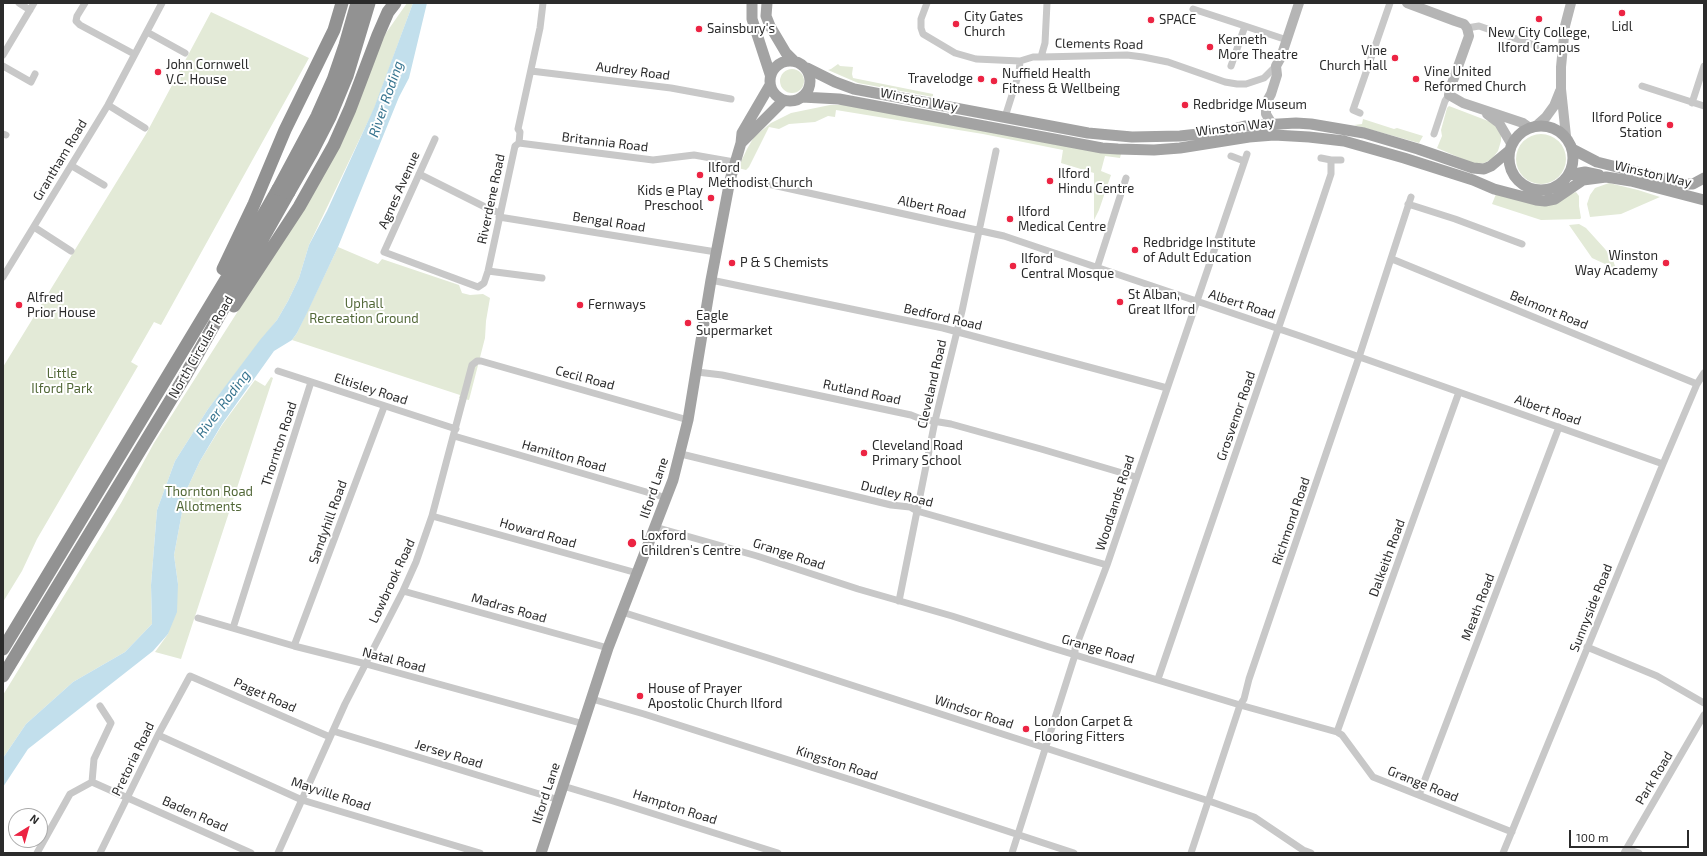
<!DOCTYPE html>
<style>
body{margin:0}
#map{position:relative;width:1707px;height:856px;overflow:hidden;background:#fff;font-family:"Exo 2",sans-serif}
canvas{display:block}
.frame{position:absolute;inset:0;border:4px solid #2b2b2b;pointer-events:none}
.north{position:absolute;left:8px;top:808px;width:40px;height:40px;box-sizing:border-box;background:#fff;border:1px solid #aaa;border-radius:50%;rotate:37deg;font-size:11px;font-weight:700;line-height:16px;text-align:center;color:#2b2b2b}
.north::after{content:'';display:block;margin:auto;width:14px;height:18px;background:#ec2443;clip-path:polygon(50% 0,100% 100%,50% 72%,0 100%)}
.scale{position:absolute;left:1569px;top:830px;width:120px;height:18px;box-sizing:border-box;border:2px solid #2b2b2b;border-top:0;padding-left:5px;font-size:12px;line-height:14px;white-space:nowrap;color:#2b2b2b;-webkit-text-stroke:3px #fff;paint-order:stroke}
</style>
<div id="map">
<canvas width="1707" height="856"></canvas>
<div class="frame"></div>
<div class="north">N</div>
<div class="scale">100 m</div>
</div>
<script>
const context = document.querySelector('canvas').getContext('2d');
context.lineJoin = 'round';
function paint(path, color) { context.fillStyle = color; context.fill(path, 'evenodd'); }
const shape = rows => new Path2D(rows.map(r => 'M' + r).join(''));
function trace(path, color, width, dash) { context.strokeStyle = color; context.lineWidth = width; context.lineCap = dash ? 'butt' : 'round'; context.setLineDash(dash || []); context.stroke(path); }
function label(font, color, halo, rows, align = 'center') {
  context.font = font + ' "Exo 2",sans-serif'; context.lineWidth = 4; context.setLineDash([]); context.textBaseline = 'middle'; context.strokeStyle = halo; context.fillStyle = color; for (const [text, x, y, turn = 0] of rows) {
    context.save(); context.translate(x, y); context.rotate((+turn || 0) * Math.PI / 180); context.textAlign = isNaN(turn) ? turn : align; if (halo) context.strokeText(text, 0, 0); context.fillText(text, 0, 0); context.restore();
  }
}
const green = shape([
 [407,3,413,3,374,109,309,245,299,278,288,301,277,320,208,409,175,461,157,510,151,585,152,624,125,652,73,682,26,724,3,758,3,695,121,503,154,443,266,267,386,33],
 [211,12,309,58,161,325,154,322,131,362,138,366,37,539,22,571,3,602,3,367,146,134],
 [838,64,840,66,853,67,852,74,853,78,933,94,933,97,858,83,828,70,831,69],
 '780 81a12 12 0 1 1 24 0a12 12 0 1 1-24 0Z',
 [830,105,850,105,1121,154,1120,158,1105,156,1101,171,1111,175,1099,210,1094,220,1094,173,1061,163,1063,150,983,134,836,110,835,117,828,116,815,122,789,124,779,129,769,127,749,167,746,170,738,168,747,149,754,137,771,123,791,113],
 [1449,106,1496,124,1501,134,1501,141,1498,151,1492,159,1484,163,1472,163,1437,148,1442,136,1441,130,1447,108],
 [1363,119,1394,129,1397,128,1423,136,1419,143,1354,125,1362,124],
 '1516 159a25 25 0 1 1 50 0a25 25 0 1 1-50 0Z',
 [1609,183,1638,190,1660,197,1621,214,1590,217,1587,204,1590,195,1595,188],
 [1576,192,1579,196,1579,206,1581,218,1580,219,1541,220,1492,204,1496,194,1562,198],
 [1579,224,1586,228,1605,249,1613,260,1616,269,1592,258,1569,225],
 [338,247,378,264,382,259,459,285,462,293,470,295,483,294,490,298,486,321,485,338,469,400,459,398,460,395,292,340,297,333],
 [271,377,273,378,181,659,155,652,168,634,178,584,174,555,186,491,200,461,222,425,255,380,265,386]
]);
const water = shape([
 [413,3,427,3,409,78,399,97,338,247,307,313,297,333,292,340,274,351,222,424,200,461,186,491,174,555,178,584,177,612,168,634,153,651,28,749,3,787,3,758,26,724,73,682,125,652,152,624,151,585,157,510,175,461,208,409,260,340,277,320,288,301,299,278,309,245,327,211,374,108]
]);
const street = shape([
 [19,3,30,10],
 [85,3,77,16,76,21,80,25,134,54],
 [927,3,921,19,921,28,923,34,955,53,976,59,1020,61,1033,57,1041,57,1127,55,1143,57,1168,62,1225,82,1237,84,1246,84,1264,78,1276,66],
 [1193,9,1245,26,1231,66],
 [1245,26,1287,40],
 [1467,28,1479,26,1540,47],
 [147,32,185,53],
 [3,55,34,3],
 [1041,57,1045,43,1047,3],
 [3,66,31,82,35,74],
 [531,71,671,88,731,99],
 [1642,86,1704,106],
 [1692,103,1704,66],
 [108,105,145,128],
 [1360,113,1353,110,1390,3],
 [1005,117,1019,73,1020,61],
 [3,134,6,135],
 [1434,134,1445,101,1449,95],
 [435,139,384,252,478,287,484,283,488,271,515,146,519,143],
 [519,143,653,160,694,155,734,162],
 [519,143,520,132,518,129,540,28,543,3],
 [1231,156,1244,161],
 [1321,158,1331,160],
 [72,166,104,185],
 [419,174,489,209,500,213],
 [759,182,1004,236,1300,336,1663,464],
 [1408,204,1455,219,1522,244],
 [499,217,716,252],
 [34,227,71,251],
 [1392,259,1697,384],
 [1097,268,1126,178],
 [488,271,542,278],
 [3,277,108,105,162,3],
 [711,280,943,328,1167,388],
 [278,371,456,429],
 [697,372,722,375,911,415,921,419,951,424,1041,449,1136,477],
 [454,436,667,498],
 [681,454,891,505,910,507,917,511,1107,565],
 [432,516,637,573],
 [655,527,757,556,858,589,952,616,1049,647,1240,705,1337,732,1342,735,1373,777,1512,832],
 [403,591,608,648],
 [899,601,935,421,962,311,996,151],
 [622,612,768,658,1209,801,1254,817,1303,850,1311,853],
 [198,618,294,646,366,664,584,724],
 [233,628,311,382],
 [294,646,384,407],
 [1587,647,1657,676,1704,703],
 [1158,679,1320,207,1331,174,1331,160,1341,160],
 [592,699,644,714,861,783,1074,853],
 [333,731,559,800],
 [1337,732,1459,392],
 [158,735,302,800,480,853],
 [92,782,94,759,111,723,100,706],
 [563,786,613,801,778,853],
 [1419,795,1559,427],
 [1626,849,1639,853],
 [37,853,70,794,92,782,251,853],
 [100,853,158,735,190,676,330,737],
 [278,853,345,704,403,591,416,562,432,516,472,365,477,361,481,361,688,420],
 [1012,853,1075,655,1075,649,1107,565,1247,154],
 [1191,853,1240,705,1244,699,1249,679,1359,357,1411,197],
 [1503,853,1663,464,1697,384,1704,373],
 [1624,853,1704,715]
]);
const secondary = shape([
 [1407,3,1455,21,1464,24,1467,28,1469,36,1450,89,1449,95,1463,103,1523,123,1530,128],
 [1487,114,1499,123,1512,145],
 [1272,124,1266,114,1266,103,1271,94,1277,75,1276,66,1281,57,1299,3],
 [1536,126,1546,117,1554,106,1560,91],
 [1566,136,1561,89,1561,67,1565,26,1571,3]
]);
const primary = shape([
 [752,3,752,19,770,74],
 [767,3,766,16,770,26,786,53,793,60],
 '770 81a20 20 0 1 1 40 0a20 20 0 1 1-40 0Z',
 [807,68,835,82,854,89,1088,133,1132,137,1180,136,1226,131,1245,126,1296,123,1311,124,1364,133,1418,149,1473,168,1484,169,1491,166,1509,151],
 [802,97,839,99,1102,148,1118,149,1154,150,1180,148,1249,137,1274,135,1309,137,1344,141,1404,158,1473,180,1494,189,1536,200,1545,201,1555,199,1583,180,1606,177,1631,181,1704,200],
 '1509 158a32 32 0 1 1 64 0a32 32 0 1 1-64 0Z',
 [741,143,784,100],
 [1572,149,1597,162,1685,184,1693,184,1704,178],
 [1569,175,1585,172,1599,175],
 [541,853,608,648,673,480,688,420,711,280,730,180,741,143,742,133,770,85]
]);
const highway = shape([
 [223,269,254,204,285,130,334,30,342,3],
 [234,306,299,207,334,145,350,109,378,35,388,12,395,3],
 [3,649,234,266,278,189],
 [3,676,184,378,289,192]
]);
const highwayBridge = shape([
 [278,189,317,116,333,80,345,45,357,3],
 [289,192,312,152,330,117,347,76,369,3]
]);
const markers = [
 [1622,13,4,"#ec2443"],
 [1539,19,4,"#ec2443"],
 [1151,20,4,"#ec2443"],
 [956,24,4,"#ec2443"],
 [699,29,4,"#ec2443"],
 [1210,47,4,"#ec2443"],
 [1395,58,4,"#ec2443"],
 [158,72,4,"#ec2443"],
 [981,79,4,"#ec2443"],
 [1416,79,4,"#ec2443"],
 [994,81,4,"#ec2443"],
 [1185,105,4,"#ec2443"],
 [1670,125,4,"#ec2443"],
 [700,175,4,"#ec2443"],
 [1050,181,4,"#ec2443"],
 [711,198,4,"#ec2443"],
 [1010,219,4,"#ec2443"],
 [1135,250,4,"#ec2443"],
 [732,263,4,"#ec2443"],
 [1666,263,4,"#ec2443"],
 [1013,266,4,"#ec2443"],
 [1120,302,4,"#ec2443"],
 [19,305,4,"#ec2443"],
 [580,305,4,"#ec2443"],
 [688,323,4,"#ec2443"],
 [864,453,4,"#ec2443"],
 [632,543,5,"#ec2443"],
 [640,696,4,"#ec2443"],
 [1026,729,4,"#ec2443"]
];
const poiNames = [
 ["City Gates",964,17],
 ["Church",964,32],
 ["SPACE",1159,20],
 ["Lidl",1622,27,"center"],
 ["Sainsbury's",707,29],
 ["New City College,",1539,33,"center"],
 ["Ilford Campus",1539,48,"center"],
 ["Kenneth",1218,40],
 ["More Theatre",1218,55],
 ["Vine",1387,51,"right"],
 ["Church Hall",1387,66,"right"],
 ["John Cornwell",166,65],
 ["V.C. House",166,80],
 ["Vine United",1424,72],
 ["Reformed Church",1424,87],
 ["Nuffield Health",1002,74],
 ["Fitness & Wellbeing",1002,89],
 ["Travelodge",973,79,"right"],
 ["Redbridge Museum",1193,105],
 ["Ilford Police",1662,118,"right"],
 ["Station",1662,133,"right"],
 ["Ilford",708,168],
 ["Methodist Church",708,183],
 ["Ilford",1058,174],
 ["Hindu Centre",1058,189],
 ["Kids @ Play",703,191,"right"],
 ["Preschool",703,206,"right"],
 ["Ilford",1018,212],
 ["Medical Centre",1018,227],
 ["Redbridge Institute",1143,243],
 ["of Adult Education",1143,258],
 ["Winston",1658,256,"right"],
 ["Way Academy",1658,271,"right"],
 ["Ilford",1021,259],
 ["Central Mosque",1021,274],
 ["P & S Chemists",740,263],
 ["St Alban,",1128,295],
 ["Great Ilford",1128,310],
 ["Alfred",27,298],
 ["Prior House",27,313],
 ["Fernways",588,305],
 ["Eagle",696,316],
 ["Supermarket",696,331],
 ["Cleveland Road",872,446],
 ["Primary School",872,461],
 ["Loxford",641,536],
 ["Children's Centre",641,551],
 ["House of Prayer",648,689],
 ["Apostolic Church Ilford",648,704],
 ["London Carpet &",1034,722],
 ["Flooring Fitters",1034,737]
];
const streetNames = [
 ["Clements Road",1099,44,1],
 ["Audrey Road",633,71,7],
 ["Winston Way",919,100,11],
 ["Winston Way",1235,127,-7],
 ["Britannia Road",605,142,7],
 ["Grantham Road",60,160,-59],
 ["Winston Way",1653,174,13],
 ["Agnes Avenue",399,190,-66],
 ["Riverdene Road",491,199,-78],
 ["Albert Road",932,207,12],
 ["Bengal Road",609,222,9],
 ["Albert Road",1242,304,18],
 ["Belmont Road",1549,310,22],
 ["Bedford Road",943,317,13],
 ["North Circular Road",201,347,-60],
 ["Cecil Road",585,378,15],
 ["Cleveland Road",932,384,-77],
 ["Eltisley Road",371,389,18],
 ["Rutland Road",862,392,12],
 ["Albert Road",1548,410,19],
 ["Grosvenor Road",1236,416,-71],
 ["Thornton Road",279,444,-72],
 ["Hamilton Road",564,456,16],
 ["Ilford Lane",654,488,-71],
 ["Dudley Road",897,494,14],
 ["Woodlands Road",1115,503,-72],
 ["Richmond Road",1291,521,-71],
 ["Sandyhill Road",328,522,-70],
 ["Howard Road",538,533,16],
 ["Grange Road",789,554,18],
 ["Dalkeith Road",1387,558,-70],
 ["Lowbrook Road",392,581,-65],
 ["Meath Road",1478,607,-69],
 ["Madras Road",509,608,16],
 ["Sunnyside Road",1591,608,-68],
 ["Grange Road",1098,649,16],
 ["Natal Road",394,660,15],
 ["Paget Road",265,695,24],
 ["Windsor Road",974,712,18],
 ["Jersey Road",449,754,17],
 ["Pretoria Road",133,759,-64],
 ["Kingston Road",837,763,18],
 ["Park Road",1654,778,-59],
 ["Grange Road",1423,784,22],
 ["Ilford Lane",546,793,-72],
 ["Mayville Road",331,794,18],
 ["Hampton Road",675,807,18],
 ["Baden Road",195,814,24]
];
const parkNames = [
 ["Uphall",364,304],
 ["Recreation Ground",364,319],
 ["Little",62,374],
 ["Ilford Park",62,389],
 ["Thornton Road",209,492],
 ["Allotments",209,507]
];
const waterNames = [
 ["River Roding",386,99,-71],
 ["River Roding",223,404,-53]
];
paint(green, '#e3ead7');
paint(water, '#c2dfec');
trace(street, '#c8c8c8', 7);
trace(secondary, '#b5b5b5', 10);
trace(primary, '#a3a3a3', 11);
trace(highway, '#929292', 13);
trace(highwayBridge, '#929292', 13);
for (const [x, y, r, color] of markers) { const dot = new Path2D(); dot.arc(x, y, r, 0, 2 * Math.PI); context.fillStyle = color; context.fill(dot); trace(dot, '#fff', 1.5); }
label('13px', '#2b2b2b', '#fff', poiNames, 'left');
label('13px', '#2b2b2b', '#fff', streetNames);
label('13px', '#526838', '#fff', parkNames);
label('italic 14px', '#37748f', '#fff', waterNames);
</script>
